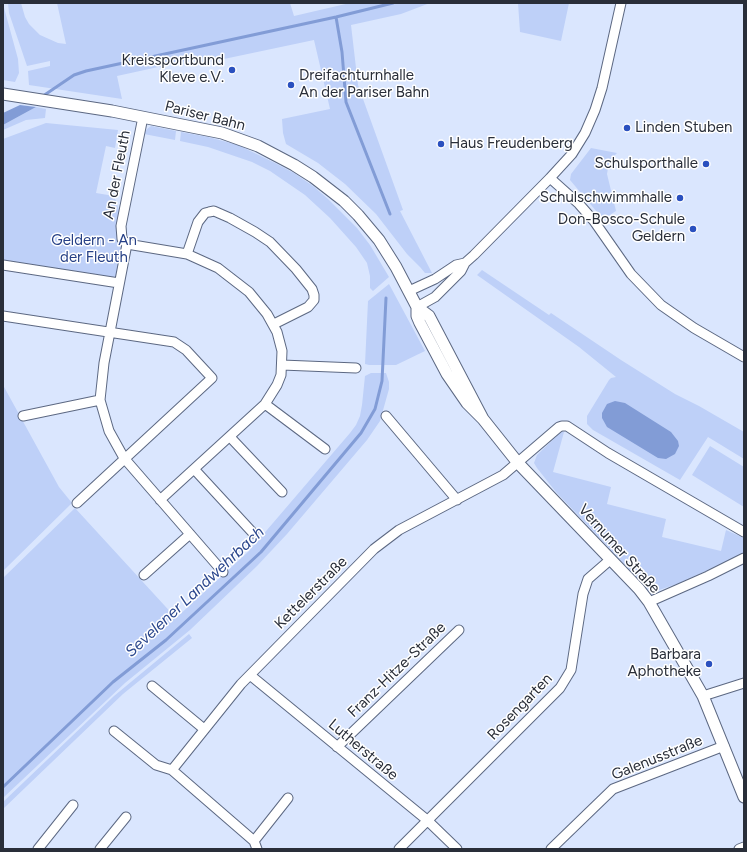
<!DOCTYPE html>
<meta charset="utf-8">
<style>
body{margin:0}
#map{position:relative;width:747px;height:852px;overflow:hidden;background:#dae6fe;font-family:Figtree,sans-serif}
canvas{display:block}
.frame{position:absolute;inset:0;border:4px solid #292e39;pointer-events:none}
</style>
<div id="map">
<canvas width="747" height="852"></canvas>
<div class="frame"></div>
</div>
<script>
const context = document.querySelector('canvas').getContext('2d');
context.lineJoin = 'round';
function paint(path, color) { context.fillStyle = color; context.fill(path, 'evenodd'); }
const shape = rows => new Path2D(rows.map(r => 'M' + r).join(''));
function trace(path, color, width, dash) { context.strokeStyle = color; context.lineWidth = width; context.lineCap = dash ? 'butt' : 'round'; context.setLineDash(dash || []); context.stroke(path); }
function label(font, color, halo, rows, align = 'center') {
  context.font = font + ' Figtree,sans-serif'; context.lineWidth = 3; context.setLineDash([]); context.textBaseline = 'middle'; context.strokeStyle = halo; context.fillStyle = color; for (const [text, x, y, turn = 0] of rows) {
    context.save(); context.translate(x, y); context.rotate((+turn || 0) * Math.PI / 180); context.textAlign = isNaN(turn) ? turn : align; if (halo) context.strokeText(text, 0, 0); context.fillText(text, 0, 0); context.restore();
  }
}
const green = shape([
 [8,3,21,3,25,17,29,24,40,35,58,43,66,44,57,3,290,3,294,16,350,3,430,3,401,14,351,25,358,85,403,210,400,211,432,273,425,273,420,267,407,254,376,214,345,184,318,163,286,144,283,133,282,119,330,109,314,40,205,63,204,57,117,76,122,99,29,85,28,71,50,66,50,61,27,66,9,13],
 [518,3,569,3,561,41,520,32],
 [3,4,18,59,19,73,15,82,3,80],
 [36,107,46,109,45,118,26,120,3,130,3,125],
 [46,123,118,130,115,148,106,146,96,193,114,196,119,210,124,211,121,226,127,244,119,283,3,262,3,139],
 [151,126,176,131,175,140,144,134,147,129],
 [181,132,208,137,238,145,275,163,294,173,313,186,328,199,357,228,370,245,389,277,373,291,370,288,370,276,367,263,356,247,330,218,305,195,270,171,252,162,208,147,180,141],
 [591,148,617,153,611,159,608,168,607,174,616,211,605,218,602,218,570,180,571,174],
 [482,270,549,315,551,313,621,360,675,394,699,406,744,432,744,459,708,437,680,480,593,430,587,424,587,416,609,380,611,378,616,377,579,347,477,275],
 [389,284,425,351,396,365,369,365,365,364,368,301],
 [371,373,386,373,389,382,389,389,380,421,367,440,287,534,257,566,190,630,125,683,3,798,3,578,75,508,176,618,249,551,350,433,356,425,360,416,362,405,365,376],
 [3,385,59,487,72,503,3,571],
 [561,432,564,432,553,472,611,487,607,504,666,519,662,537,721,551,726,530,744,538,744,553,680,583,659,590,653,590,647,588,556,492,537,468,534,463,537,455],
 [710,446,744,467,744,507,692,475],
 [189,634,192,638,123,694,3,809,3,802,114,696]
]);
const water = shape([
 [20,105,36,107,3,125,3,113],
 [615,401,625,403,671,432,678,441,679,446,675,454,666,459,658,458,607,427,602,418,602,413,607,404]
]);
const stream = shape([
 [336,17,342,52,346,102,390,214],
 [43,96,74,75,86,71,336,17,393,3],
 [3,787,113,682,166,640,261,552,361,433,375,409,382,381,386,298]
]);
const minor = shape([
 [550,178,579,204,594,221,631,274,661,305,694,328,744,357],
 [127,244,187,254,218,268,227,275,249,292,267,314,277,332,282,351,281,375,277,385,265,404,160,500],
 [127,244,104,363,100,400,109,431,124,458,223,572],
 [127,244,122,239,121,226,143,117],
 [187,254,198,222,205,213,209,212,214,211,230,218,255,232,270,242,296,269,312,289,314,295,314,300,308,307,274,324],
 [3,265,119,283],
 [409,291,435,279,456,265,465,263,474,255,550,178,572,154,585,133,595,110,602,88,621,3],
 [417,307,435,297,461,271,465,263],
 [3,316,174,342,186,350,212,378,77,503],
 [282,365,356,368],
 [265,404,325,449],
 [23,416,100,400],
 [386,416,457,500],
 [230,437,282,492],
 [194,469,253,533],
 [144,575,190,534],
 [649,602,708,576,744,558],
 [250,675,427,820,457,849],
 [152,686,204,729],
 [703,696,744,683],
 [114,731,156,765,172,770],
 [337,747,459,630],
 [254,841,288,798],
 [38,849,73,805],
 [100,849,126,817],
 [257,849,254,841,172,770,241,684,374,549,399,530,503,475,559,427,562,426,567,426,608,453,744,532],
 [399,849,560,688,571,670,583,594,588,579,611,559],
 [551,849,613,789,724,746],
 [739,849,744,847]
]);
const tertiary = shape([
 [3,94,112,111,222,133,258,146,294,165,313,177,344,201,358,215,379,240,396,267,417,307,429,316,483,419],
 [417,307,417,316,420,323,447,374,467,403,483,419,518,463,639,589,649,602,703,696,744,797]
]);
const markers = [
 [232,70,4,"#2a50bf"],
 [291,85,4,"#2a50bf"],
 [627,128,4,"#2a50bf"],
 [441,144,4,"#2a50bf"],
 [706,164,4,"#2a50bf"],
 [680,198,4,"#2a50bf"],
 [693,229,4,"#2a50bf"],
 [709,664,4,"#2a50bf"]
];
const poiNames = [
 ["Kreissportbund",224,61],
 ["Kleve e.V.",224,78],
 ["Dreifachturnhalle",299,76,"left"],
 ["An der Pariser Bahn",299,93,"left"],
 ["Linden Stuben",635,128,"left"],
 ["Haus Freudenberg",449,144,"left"],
 ["Schulsporthalle",698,164],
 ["Schulschwimmhalle",672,198],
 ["Don-Bosco-Schule",685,220],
 ["Geldern",685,237],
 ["Barbara",701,655],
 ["Aphotheke",701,672]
];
const streetNames = [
 ["Pariser Bahn",205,116,14],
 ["An der Fleuth",117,175,-79],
 ["Vernumer Straße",619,549,48],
 ["Kettelerstraße",311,593,-45],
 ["Franz-Hitze-Straße",397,670,-44],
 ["Rosengarten",520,707,-46],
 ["Lutherstraße",363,750,40],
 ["Galenusstraße",657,758,-22]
];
const parkNames = [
 ["Geldern - An",94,241],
 ["der Fleuth",94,258]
];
const waterNames = [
 ["Sevelener Landwehrbach",195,592,-43]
];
paint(green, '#bed0f8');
paint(water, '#829cd6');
trace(stream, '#829cd6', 3);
trace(minor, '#5c6882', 11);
trace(tertiary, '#5c6882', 13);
trace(minor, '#fff', 9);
trace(tertiary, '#fff', 11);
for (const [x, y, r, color] of markers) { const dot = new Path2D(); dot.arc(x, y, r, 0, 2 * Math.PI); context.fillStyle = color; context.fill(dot); trace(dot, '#fff', 1.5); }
label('15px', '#292e39', '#fff', poiNames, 'right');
label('15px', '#292e39', '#fff', streetNames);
label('15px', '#264086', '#fff', parkNames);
label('italic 16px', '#2c488e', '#fff', waterNames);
</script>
